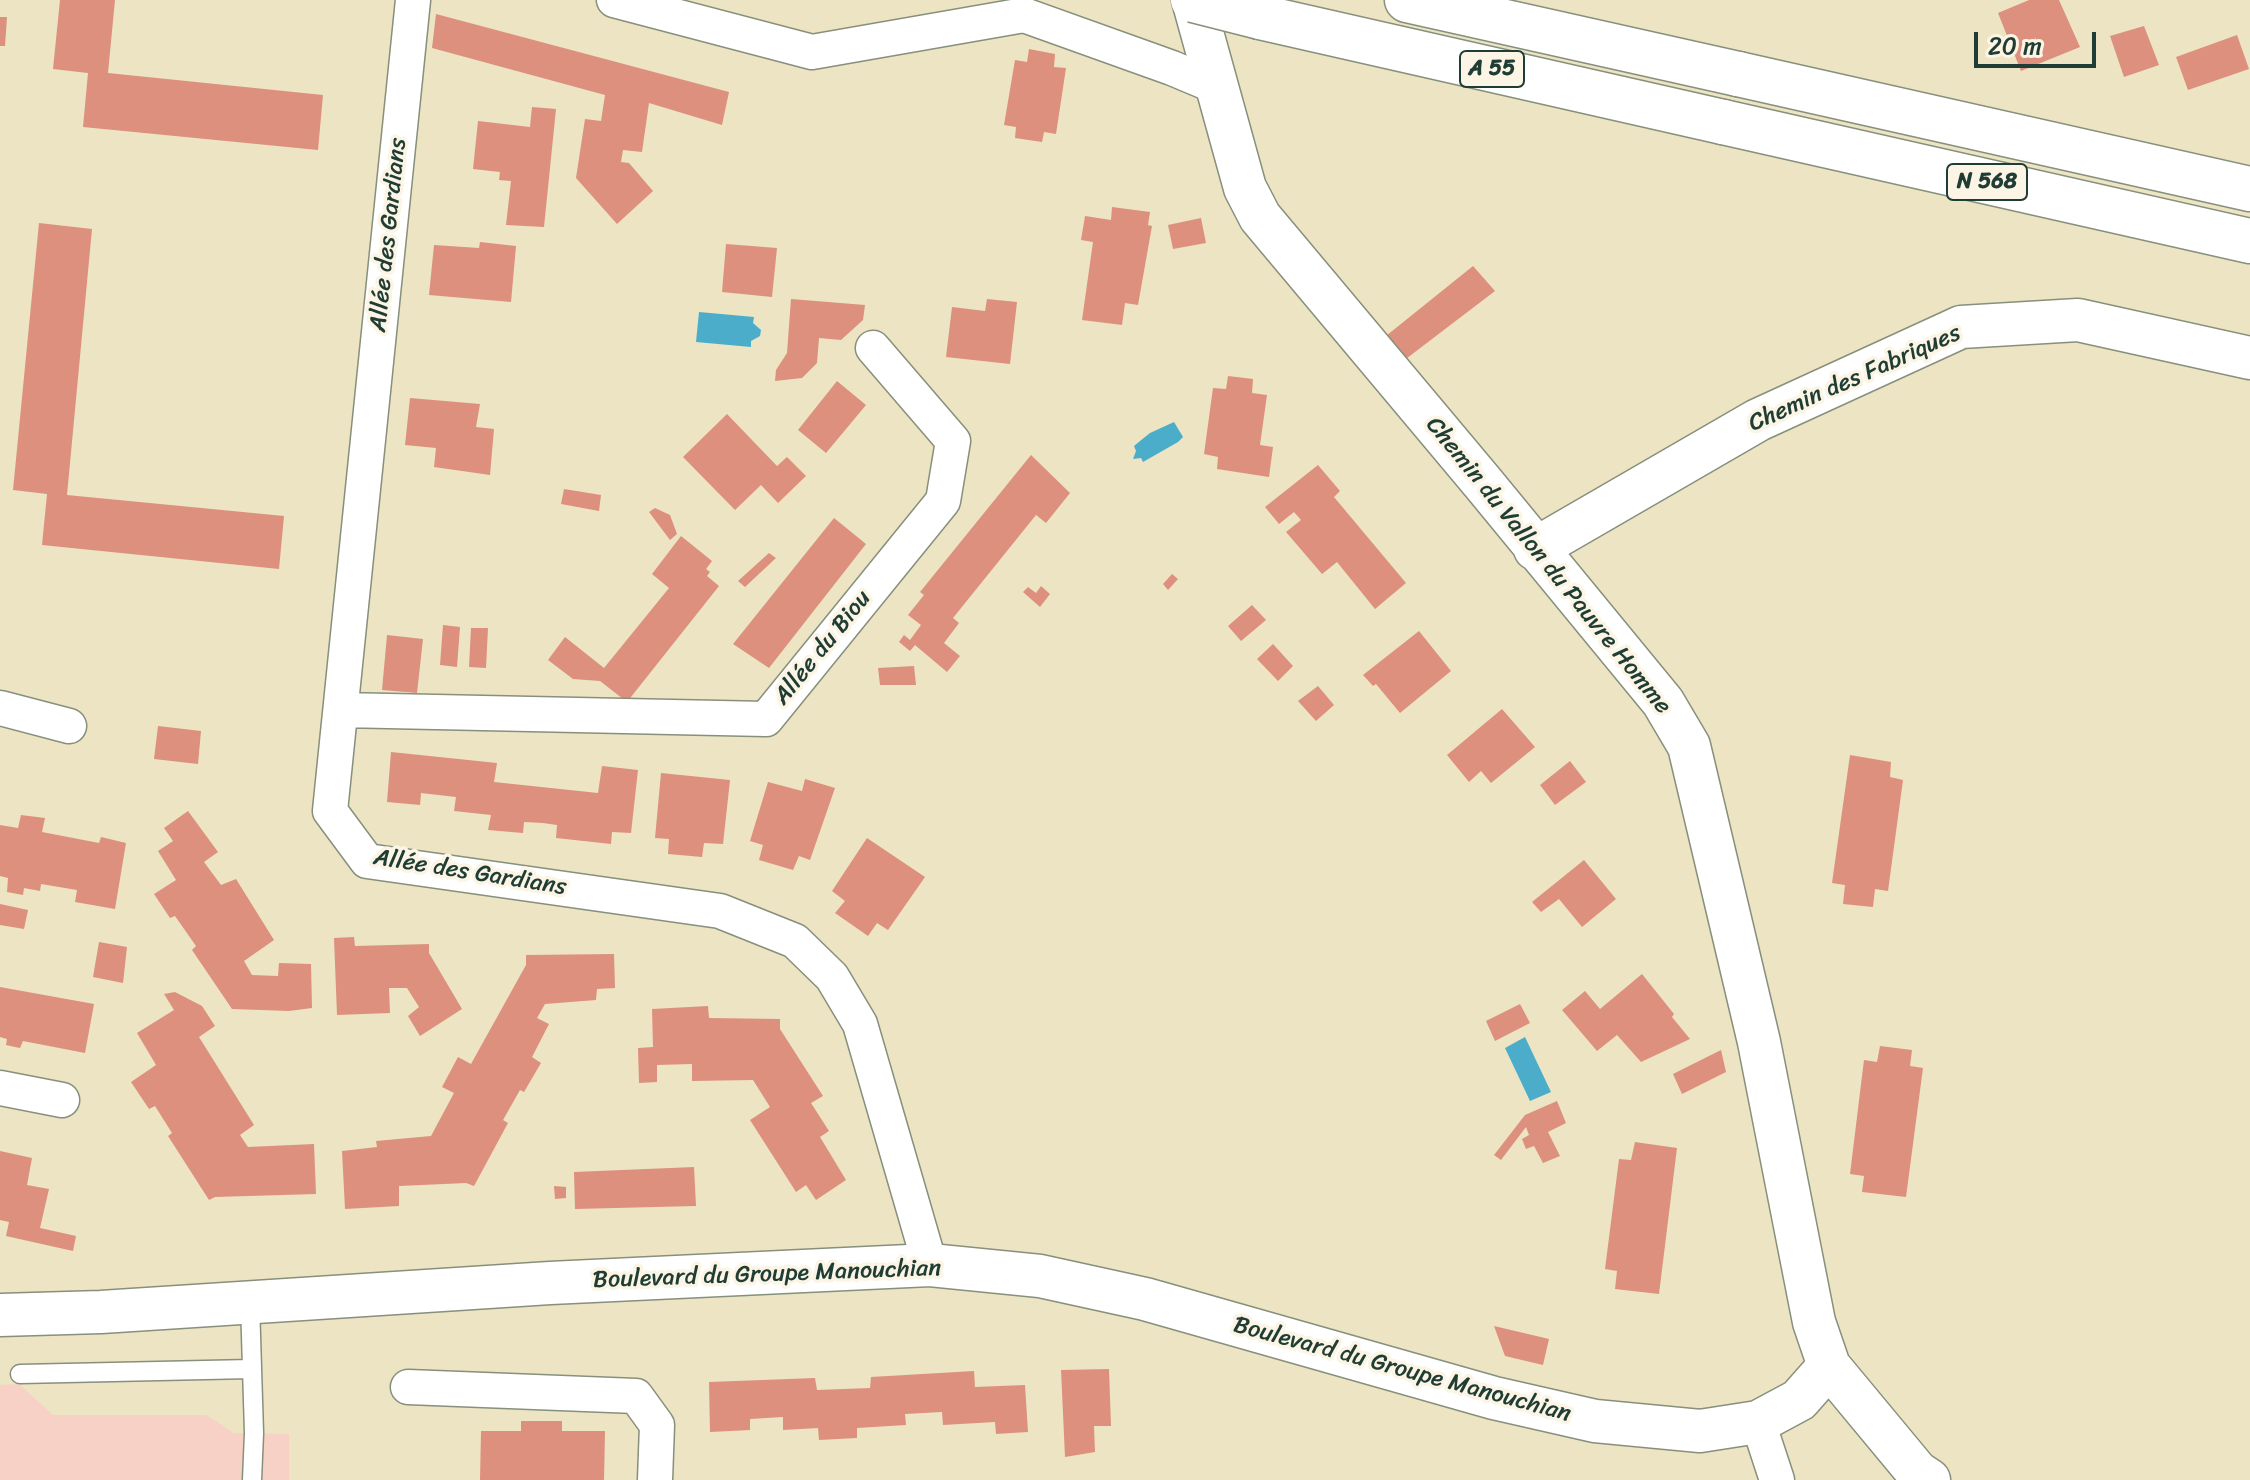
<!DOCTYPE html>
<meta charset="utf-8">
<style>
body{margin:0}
#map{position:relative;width:2250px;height:1480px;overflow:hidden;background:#ece4c3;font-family:Sriracha,sans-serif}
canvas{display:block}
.scale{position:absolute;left:1974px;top:32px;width:122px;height:36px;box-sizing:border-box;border:4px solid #1f3d34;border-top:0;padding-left:10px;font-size:24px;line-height:28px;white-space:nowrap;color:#1f3d34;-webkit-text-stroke:6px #fcf5e5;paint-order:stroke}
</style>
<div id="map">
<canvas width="2250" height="1480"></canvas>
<div class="scale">20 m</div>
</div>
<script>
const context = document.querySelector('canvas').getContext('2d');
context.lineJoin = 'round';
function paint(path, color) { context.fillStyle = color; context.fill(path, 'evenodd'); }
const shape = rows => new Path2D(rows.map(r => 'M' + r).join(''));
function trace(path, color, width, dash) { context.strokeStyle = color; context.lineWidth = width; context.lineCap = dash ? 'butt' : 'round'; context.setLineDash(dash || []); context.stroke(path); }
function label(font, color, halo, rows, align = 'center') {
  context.font = font + ' Sriracha,sans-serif'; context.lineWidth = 7; context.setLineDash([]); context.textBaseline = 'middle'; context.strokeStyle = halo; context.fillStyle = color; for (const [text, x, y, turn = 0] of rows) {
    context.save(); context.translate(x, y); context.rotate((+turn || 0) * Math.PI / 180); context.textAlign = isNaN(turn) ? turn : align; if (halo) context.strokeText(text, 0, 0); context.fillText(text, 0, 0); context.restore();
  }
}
const built = shape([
 [19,1384,53,1415,206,1415,234,1433,289,1434,289,1480,0,1480,0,1385]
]);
const water = shape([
 [699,312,754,317,753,323,761,330,760,336,751,341,751,347,696,342],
 [1174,422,1183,437,1178,442,1143,462,1141,458,1133,459,1136,451,1134,446,1140,441,1150,433],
 [1525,1037,1551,1092,1530,1101,1505,1048]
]);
const building = shape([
 [60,0,115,0,108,73,323,95,318,150,83,127,88,73,53,69],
 [2029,0,2059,0,2080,47,2021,71,1998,13],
 [436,14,729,92,722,125,649,103,642,152,623,150,621,162,629,163,653,191,617,224,576,178,585,119,601,121,605,95,432,48],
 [0,17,7,17,5,46,0,46],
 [2144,26,2159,65,2124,77,2110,36],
 [2237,35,2249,69,2188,90,2176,57],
 [1029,49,1055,54,1054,67,1066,68,1056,134,1044,132,1042,142,1015,138,1016,127,1004,125,1015,60,1027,62],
 [532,107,556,109,544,227,506,225,511,181,499,180,500,172,473,169,478,121,530,127],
 [1112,207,1150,212,1148,225,1152,226,1138,305,1125,303,1122,325,1082,320,1093,242,1081,240,1085,216,1111,220],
 [1201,218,1206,243,1173,249,1168,225],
 [39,223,92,229,67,495,284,516,279,569,42,545,47,494,13,490],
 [480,242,516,246,511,302,429,295,434,245,479,248],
 [726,244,777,248,772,297,722,292],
 [1473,266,1495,291,1394,368,1376,344],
 [791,299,865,305,863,320,841,340,819,338,817,363,802,378,775,381,776,370,787,353],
 [987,299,1017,302,1010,364,946,357,952,307,985,311],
 [1228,376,1253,379,1252,393,1267,395,1260,445,1273,447,1269,477,1217,469,1218,457,1204,454,1213,388,1226,389],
 [837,381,866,405,826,453,798,430],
 [410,398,480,404,476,427,494,429,490,475,434,467,436,448,405,445],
 [727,414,777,466,787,457,806,476,778,503,761,485,735,510,683,457],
 [1031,455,1070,493,1046,523,1036,515,953,618,959,623,944,643,960,656,947,672,915,645,910,651,899,642,904,635,910,640,921,625,908,615,924,595,920,592],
 [1318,465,1340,491,1334,497,1406,583,1375,609,1337,562,1322,574,1286,532,1301,520,1294,512,1279,524,1265,507],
 [564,489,601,495,599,511,561,504],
 [655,508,670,515,677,534,670,540,649,512],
 [834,518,866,544,769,668,733,644],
 [681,536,712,561,706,569,710,572,707,576,719,586,627,702,600,681,573,679,548,660,565,637,604,668,669,588,652,574],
 [769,553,776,558,745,587,738,581],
 [1172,574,1178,579,1168,590,1163,584],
 [1041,586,1050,594,1040,607,1023,592,1028,587,1036,593],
 [1252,605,1266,620,1241,641,1228,626],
 [443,625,460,627,457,667,440,665],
 [471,628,488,628,486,668,469,667],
 [1419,631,1451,671,1400,713,1376,684,1373,686,1363,675],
 [387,635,423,639,417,693,382,690],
 [1273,644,1293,666,1278,681,1257,659],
 [914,666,916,685,880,685,878,668],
 [1318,686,1334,705,1316,721,1298,701],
 [1502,709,1535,747,1491,783,1481,771,1469,782,1447,755],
 [158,726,201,731,198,764,154,759],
 [391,752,497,763,494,782,598,793,602,766,638,770,631,833,612,832,611,844,556,838,557,825,543,823,524,822,523,833,488,830,491,815,454,811,456,797,421,793,420,805,387,802],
 [1850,755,1891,762,1890,777,1903,780,1888,891,1875,889,1873,907,1843,904,1845,885,1832,883],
 [1570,761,1586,782,1555,805,1540,785],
 [661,773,730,780,723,844,704,843,702,857,668,854,669,839,655,838],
 [805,779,835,788,810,860,799,856,793,870,759,860,763,845,750,841,768,782,802,791],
 [188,811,218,852,204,862,221,885,236,879,274,940,244,961,252,975,278,976,279,963,311,964,312,1008,289,1011,232,1009,192,950,196,946,175,916,170,918,154,894,176,880,158,851,173,841,164,828],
 [21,815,45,818,42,832,99,843,101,837,126,843,115,909,75,902,77,890,41,884,40,891,24,888,23,895,7,892,8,878,0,876,0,825,18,828],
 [867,838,925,877,888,930,877,923,868,936,835,913,845,901,832,891],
 [1584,860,1616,899,1582,927,1559,899,1541,912,1532,902],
 [0,904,28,910,24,929,0,925],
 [354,937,355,946,429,944,429,953,462,1009,420,1036,408,1016,419,1007,407,988,389,988,390,1013,337,1015,334,938],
 [99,942,127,947,123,983,93,977],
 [614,954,615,988,597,989,596,1000,545,1004,537,1018,549,1024,532,1057,541,1063,524,1092,520,1090,503,1120,508,1123,474,1186,466,1183,399,1186,399,1206,345,1209,342,1151,377,1147,376,1141,431,1136,454,1093,442,1087,458,1057,471,1064,526,965,526,955],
 [1642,974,1674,1014,1672,1017,1690,1039,1641,1062,1617,1035,1597,1051,1562,1010,1585,991,1600,1009],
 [0,987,94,1004,85,1053,23,1041,20,1048,6,1045,7,1039,0,1037],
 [175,992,202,1006,215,1026,199,1037,254,1125,240,1135,248,1147,314,1144,316,1194,215,1197,209,1200,168,1136,172,1133,155,1106,149,1109,131,1082,156,1065,137,1033,174,1010,164,994],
 [1520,1004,1530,1023,1495,1041,1486,1021],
 [708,1006,709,1018,780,1019,780,1029,823,1096,811,1103,829,1131,820,1137,846,1180,816,1200,806,1185,796,1192,750,1120,770,1107,753,1080,692,1081,692,1064,657,1065,657,1082,639,1083,638,1048,653,1047,652,1009],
 [1880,1046,1912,1050,1910,1066,1923,1068,1906,1197,1862,1192,1864,1176,1850,1174,1864,1060,1877,1062],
 [1721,1050,1726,1072,1682,1094,1673,1074],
 [1557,1101,1566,1123,1548,1132,1560,1156,1543,1163,1534,1146,1526,1149,1522,1139,1529,1135,1526,1127,1501,1160,1494,1155,1525,1115],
 [1635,1142,1677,1148,1659,1294,1615,1289,1617,1271,1605,1269,1619,1159,1631,1160],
 [0,1151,32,1158,27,1185,49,1189,40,1228,76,1236,73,1251,6,1236,9,1222,0,1220],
 [694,1167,696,1206,575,1209,574,1172],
 [554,1186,566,1187,566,1198,555,1199],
 [1494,1326,1549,1339,1543,1365,1505,1356],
 [1109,1369,1111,1426,1094,1426,1095,1452,1065,1457,1061,1370],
 [974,1371,975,1387,1025,1385,1028,1432,996,1434,995,1422,943,1425,942,1412,905,1414,906,1425,857,1428,857,1438,819,1440,818,1428,783,1430,783,1417,750,1419,750,1430,710,1432,709,1382,815,1378,817,1390,870,1388,871,1377],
 [521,1421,562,1421,562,1431,605,1431,604,1480,480,1480,481,1431,521,1431]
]);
const service = shape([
 [250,1303,254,1433,252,1480],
 [20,1374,251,1369]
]);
const minor = shape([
 [413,0,330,811,367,861,720,911,795,941,832,977,860,1024,930,1265],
 [614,0,812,52,1024,15,1172,68,1215,86],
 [0,708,69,726],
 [341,710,766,719,943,501,953,441,873,348],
 [0,1088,62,1100],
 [408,1387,636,1396,657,1425,655,1480],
 [1758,1422,1777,1480]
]);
const tertiary = shape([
 [1193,0,1245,188,1260,217,1483,483,1663,702,1689,746,1759,1042,1814,1322,1829,1366,1917,1472,1929,1480],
 [1535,549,1758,420,1961,327,2078,320,2250,358],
 [0,1315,101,1312,550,1283,930,1265,1040,1276,1145,1299,1494,1398,1595,1421,1700,1431,1758,1422,1799,1400,1829,1366]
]);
const trunk = shape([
 [1738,74,2250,189],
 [1723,122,2250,241]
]);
const motorway = shape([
 [1407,0,1738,74],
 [1260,17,1723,122]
]);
const motorwayBridge = shape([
 [1193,0,1260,17]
]);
const shields = [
 [1492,69,64],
 [1987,182,80]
];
const shieldNames = [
 ["A 55",1492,69],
 ["N 568",1987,182]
];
const streetNames = [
 ["Allée des Gardians",389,235,-84],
 ["Chemin des Fabriques",1855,379,-24],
 ["Chemin du Vallon du Pauvre Homme",1548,566,51],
 ["Allée du Biou",823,648,-51],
 ["Allée des Gardians",470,873,9],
 ["Boulevard du Groupe Manouchian",767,1275,-2],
 ["Boulevard du Groupe Manouchian",1402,1370,15]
];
paint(built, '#f7d1c6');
paint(water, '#4badca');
paint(building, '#dd907d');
trace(service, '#86907c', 21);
trace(minor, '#86907c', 37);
trace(tertiary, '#86907c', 45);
trace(trunk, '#86907c', 47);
trace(motorway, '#86907c', 47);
trace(service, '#fff', 18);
trace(minor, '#fff', 34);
trace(tertiary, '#fff', 42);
trace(trunk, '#fff', 44);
trace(motorway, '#fff', 44);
trace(motorwayBridge, '#86907c', 47, []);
trace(motorwayBridge, '#fff', 44);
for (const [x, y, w] of shields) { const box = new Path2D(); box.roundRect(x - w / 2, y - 18, w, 36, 6); context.fillStyle = '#fcf5e5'; context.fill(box); trace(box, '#1f3d34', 2); }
label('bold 22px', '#1f3d34', null, shieldNames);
label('24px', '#1f3d34', '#fcf5e5', streetNames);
</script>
